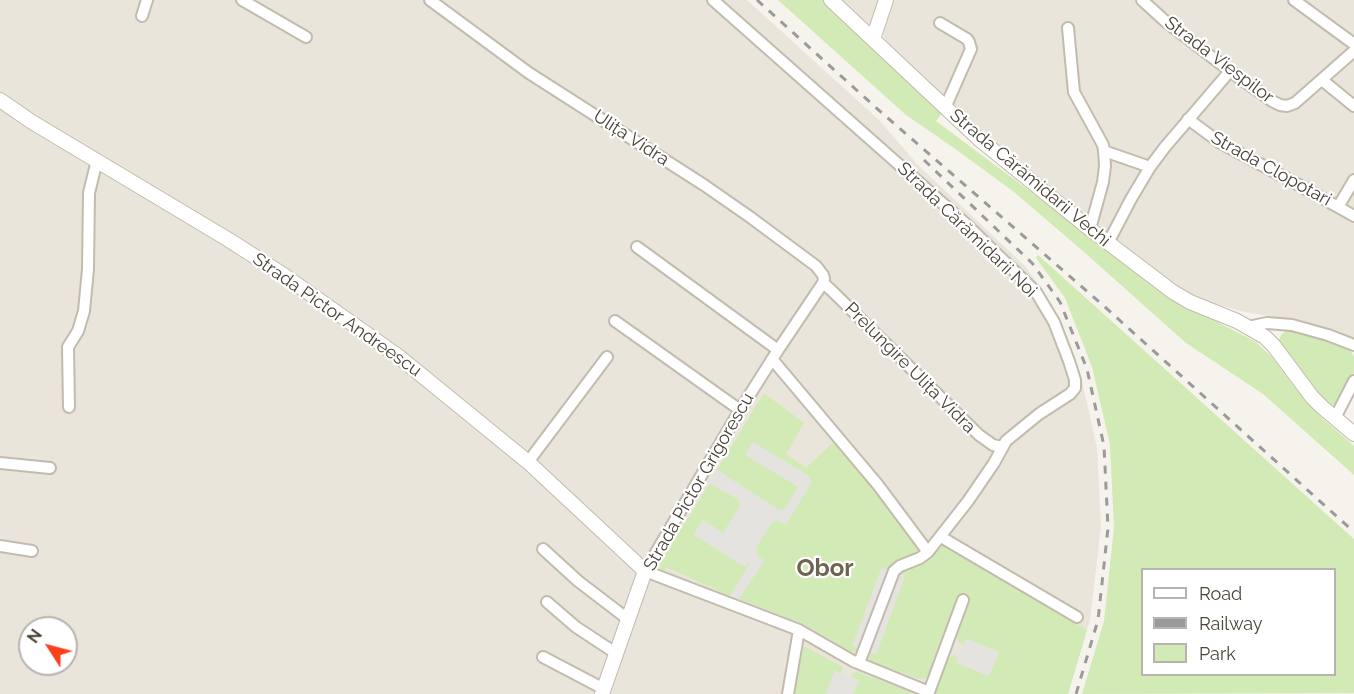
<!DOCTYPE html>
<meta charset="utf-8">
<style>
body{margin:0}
#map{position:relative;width:1354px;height:694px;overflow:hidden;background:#f6f3ec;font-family:Raleway,sans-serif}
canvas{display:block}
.legend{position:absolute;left:1141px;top:568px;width:195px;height:108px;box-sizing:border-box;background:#fff;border:2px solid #b7b4b0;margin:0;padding:8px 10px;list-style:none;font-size:18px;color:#4b4439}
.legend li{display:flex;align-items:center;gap:12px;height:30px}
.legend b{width:30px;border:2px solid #b7b4b0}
.north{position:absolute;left:18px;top:616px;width:60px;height:60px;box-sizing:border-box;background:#fff;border:2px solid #b7b4b0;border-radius:50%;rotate:306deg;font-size:16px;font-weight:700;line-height:24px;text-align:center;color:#4b4439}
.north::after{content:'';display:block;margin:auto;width:21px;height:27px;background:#fc3f1d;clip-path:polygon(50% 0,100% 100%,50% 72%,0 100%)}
</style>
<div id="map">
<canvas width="1354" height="694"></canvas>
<ul class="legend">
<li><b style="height:8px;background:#fff"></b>Road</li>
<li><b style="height:8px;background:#9a9a9a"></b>Railway</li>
<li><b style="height:16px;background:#d2eab5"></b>Park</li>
</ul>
<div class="north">N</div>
</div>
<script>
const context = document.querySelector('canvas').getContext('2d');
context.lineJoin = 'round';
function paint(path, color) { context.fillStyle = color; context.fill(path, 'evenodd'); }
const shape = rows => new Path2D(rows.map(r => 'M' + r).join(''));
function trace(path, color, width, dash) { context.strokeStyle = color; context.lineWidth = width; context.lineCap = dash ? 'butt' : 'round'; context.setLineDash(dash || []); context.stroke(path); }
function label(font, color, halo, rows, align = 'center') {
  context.font = font + ' Raleway,sans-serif'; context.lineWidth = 4.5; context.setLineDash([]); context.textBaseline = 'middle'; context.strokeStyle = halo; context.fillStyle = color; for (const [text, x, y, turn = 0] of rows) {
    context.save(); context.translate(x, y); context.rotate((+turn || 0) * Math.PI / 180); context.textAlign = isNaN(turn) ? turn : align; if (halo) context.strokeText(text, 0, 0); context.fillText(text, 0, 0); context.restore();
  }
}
const residential = shape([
 [0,0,747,0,878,119,918,165,1026,267,1053,306,1080,372,1097,448,1101,527,1090,620,1068,694,0,694],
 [30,628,66,628,66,664,30,664],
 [836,0,882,0,872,30],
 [891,0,1354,0,1354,339,1308,323,1240,311,1192,297,1124,250,1000,150,885,43,882,27]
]);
const green = shape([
 [778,0,824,0,943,112,936,121,1177,301,1256,342,1272,357,1297,390,1323,419,1354,446,1354,475,1263,394,1186,343,1084,252,1014,192,954,148,906,115],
 [1038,255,1354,539,1354,693,1082,694,1104,621,1114,527,1110,445,1092,367,1065,298,1036,258],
 [1142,570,1334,570,1334,674,1142,674],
 [1290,330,1345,347,1351,351,1354,357,1354,373,1335,405,1327,405,1280,347,1279,340,1281,335,1286,331],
 [764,393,804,423,786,454,806,468,836,440,876,488,922,551,918,554,907,557,894,564,889,570,882,567,853,646,859,649,855,652,850,651,802,623,739,599,764,561,757,555,756,548,771,523,777,520,786,524,810,485,811,479,808,475,752,442,746,455,799,487,786,507,783,510,779,510,717,470],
 [710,483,739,500,741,503,740,506,723,533,703,520,694,534,746,566,748,562,751,563,730,596,666,567,664,572,659,569,658,566],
 [942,543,1087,630,1068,694,935,694,948,659,952,656,955,655,958,657,956,663,999,652,966,639,963,645,959,642,957,637,970,602,957,597,927,677,923,679,920,679,871,662,869,658,869,652,876,654,905,576,899,573],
 [804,646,843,667,841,673,835,671,826,694,793,694],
 [857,672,913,692,916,694,853,694,859,680,851,677,853,673]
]);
const parking = shape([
 [753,442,808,476,811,479,810,485,786,524,777,520,771,523,756,548,757,555,764,561,739,599,730,596,750,563,748,562,745,567,694,535,703,520,723,533,740,506,739,500,710,483,717,470,779,510,783,510,786,507,798,487,745,455],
 [882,567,905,576,876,655,852,646],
 [966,639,999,652,989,676,956,663],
 [835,671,859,680,853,694,826,694]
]);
const minor = shape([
 [242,0,306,37],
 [430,0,529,73,704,185,750,217,816,266,823,275,824,279,823,283],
 [713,0,966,224,1036,292,1054,322,1069,361,1075,380,1075,388,1070,394,1039,414,1006,441,994,463,968,501,928,552,920,558,900,566,894,571,859,663],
 [1142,0,1165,21,1230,71,1272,101,1280,105,1287,106,1295,103,1354,51],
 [1294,0,1354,44],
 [142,16,147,0],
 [940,23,967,39,969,42,971,49,945,108],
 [1068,28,1074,92,1103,145,1104,151,1105,166,1103,182,1090,229],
 [1322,80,1354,106],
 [1188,119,1219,142,1297,184,1354,216],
 [1104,151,1150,167],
 [1338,207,1354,180],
 [1108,243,1131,199,1150,167,1165,147,1230,71],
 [637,247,778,350],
 [823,283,778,350,740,410,645,571,799,630,853,661,929,692,963,600],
 [823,283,831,290,979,435,993,445,1002,447],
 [615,321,740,410],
 [1248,327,1267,323,1292,325,1328,335,1354,345],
 [772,359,878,485,928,552],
 [69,407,68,347,78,331,84,311,88,269,89,193,97,160],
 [1335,418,1354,381],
 [528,462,607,357],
 [0,463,50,468],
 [941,537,1077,617],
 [0,546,32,551],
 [543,549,578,581,629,620],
 [547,602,576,627,617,654],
 [543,657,604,689],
 [788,694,799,630]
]);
const tertiary = shape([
 [831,0,979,139,1090,229,1173,292,1190,302,1237,321,1265,337,1274,346,1312,397,1322,407,1354,434],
 [873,39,886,0],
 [0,100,32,122,229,240,285,276,398,356,528,462,645,571,602,694]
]);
const rail = shape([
 [757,0,883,114,1105,307,1354,532],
 [924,160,1032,263,1060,302,1087,369,1104,446,1108,528,1098,620,1076,694]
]);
const streetNames = [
 ["Strada Viespilor",1219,60,37],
 ["Ulița Vidra",631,138,33],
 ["Strada Clopotari",1271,169,29],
 ["Strada Cărămidarii Vechi",1030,178,40],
 ["Strada Cărămidarii Noi",967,230,44],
 ["Strada Pictor Andreescu",337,315,35],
 ["Prelungire Ulița Vidra",910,368,45],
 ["Strada Pictor Grigorescu",699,482,-60]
];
const districtNames = [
 ["Obor",825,569]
];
paint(residential, '#eae5da');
paint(green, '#d2eab5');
paint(parking, '#e5e3e0');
trace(minor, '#c2bbae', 14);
trace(tertiary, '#c2bbae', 16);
trace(minor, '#fff', 10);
trace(tertiary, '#fff', 14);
trace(rail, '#9a9a9a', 3, [8, 8]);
label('18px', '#4b4439', '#fff', streetNames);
label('bold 24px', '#6e6250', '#fff', districtNames);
</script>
